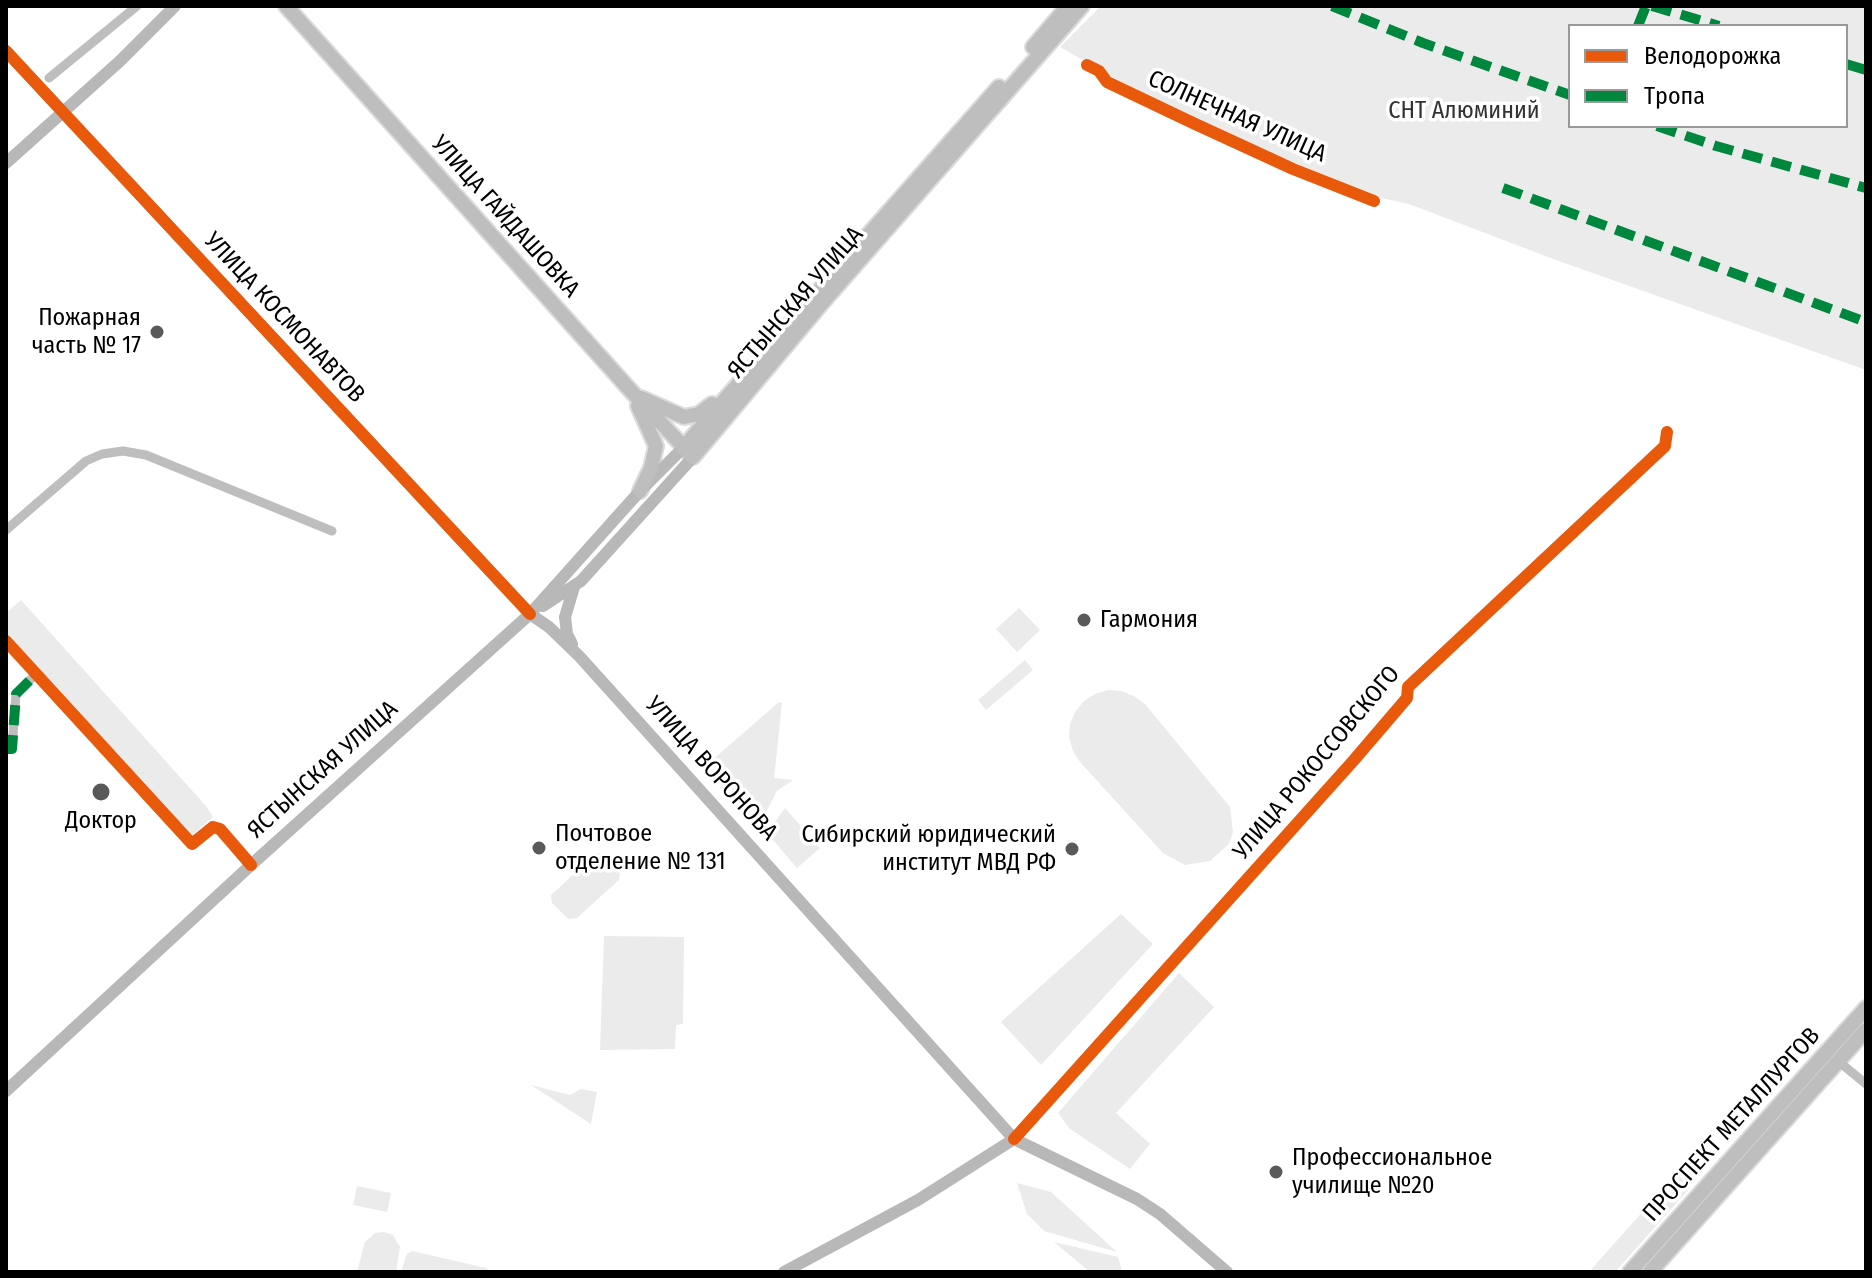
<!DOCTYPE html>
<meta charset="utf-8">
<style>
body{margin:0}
#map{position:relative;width:1872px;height:1278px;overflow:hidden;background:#fff;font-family:"Fira Sans Condensed",sans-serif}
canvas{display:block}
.frame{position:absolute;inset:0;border:8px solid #000;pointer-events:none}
.legend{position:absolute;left:1568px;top:24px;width:280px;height:104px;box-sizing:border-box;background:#fff;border:2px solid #999;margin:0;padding:10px 14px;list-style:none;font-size:24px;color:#000}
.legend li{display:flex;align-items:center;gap:16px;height:40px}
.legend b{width:40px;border:2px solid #999}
</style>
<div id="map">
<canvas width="1872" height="1278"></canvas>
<div class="frame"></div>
<ul class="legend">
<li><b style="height:10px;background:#e8590c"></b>Велодорожка</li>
<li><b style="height:10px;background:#00873e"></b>Тропа</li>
</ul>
</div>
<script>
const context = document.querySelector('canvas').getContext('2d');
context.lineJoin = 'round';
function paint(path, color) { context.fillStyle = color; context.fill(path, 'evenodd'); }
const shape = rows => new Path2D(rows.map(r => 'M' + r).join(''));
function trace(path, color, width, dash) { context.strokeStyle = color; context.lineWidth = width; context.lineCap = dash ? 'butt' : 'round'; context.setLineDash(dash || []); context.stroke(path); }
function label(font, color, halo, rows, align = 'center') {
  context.font = font + ' "Fira Sans Condensed",sans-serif'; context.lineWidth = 7; context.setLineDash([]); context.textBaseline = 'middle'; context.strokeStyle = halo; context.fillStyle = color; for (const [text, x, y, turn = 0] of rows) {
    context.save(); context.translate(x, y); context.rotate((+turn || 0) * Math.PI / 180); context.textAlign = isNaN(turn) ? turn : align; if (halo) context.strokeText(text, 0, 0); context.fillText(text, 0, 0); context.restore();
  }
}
const green = shape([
 [1101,6,1866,6,1866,370,1556,260,1409,204,1377,197,1174,112,1060,47],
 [1570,26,1846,26,1846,126,1570,126],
 [21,600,206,806,213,817,191,836,6,633,6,613],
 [1019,608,1040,630,1017,652,996,629],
 [1025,660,1033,670,986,710,978,700],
 [1108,690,1121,691,1134,696,1145,704,1230,807,1233,832,1229,844,1210,861,1185,865,1163,853,1080,762,1073,751,1069,738,1070,724,1075,712,1084,701,1095,694],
 [779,702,782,703,774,778,793,780,777,791,760,824,710,762],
 [785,808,820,848,797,868,767,833],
 [597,853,604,853,620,870,619,880,577,918,568,919,552,903,551,895],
 [1121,914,1153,944,1041,1065,1001,1022],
 [604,936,684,937,683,1024,676,1025,675,1049,600,1050],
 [1179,973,1214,1007,1116,1113,1150,1144,1130,1169,1070,1129,1058,1113],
 [531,1085,570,1095,581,1089,597,1092,591,1124],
 [1676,1174,1691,1187,1615,1272,1589,1272],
 [1017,1183,1051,1192,1117,1252,1044,1231,1027,1214],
 [357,1186,391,1193,387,1212,353,1205],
 [384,1232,393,1235,400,1247,396,1272,357,1272,365,1242,375,1233],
 [1054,1242,1118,1257,1122,1271,1090,1272],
 [412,1251,486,1268,491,1272,401,1272,407,1254]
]);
const street = shape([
 [1087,65,1099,71,1107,82,1193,123,1293,169,1374,201],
 [49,78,137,6],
 [6,530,86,461,102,454,123,451,146,455,332,531],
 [6,641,192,844,213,827,220,829,251,865],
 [6,749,12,749,16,694,36,674],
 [1838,1061,1866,1084],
 [1014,1139,1354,760,1407,698,1408,687,1665,446,1667,432]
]);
const secondary = shape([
 [6,51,530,614,549,627,580,657,1014,1139,1137,1199,1160,1214,1227,1272],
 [6,163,120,61,175,6],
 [543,606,581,581,693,457],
 [572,644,567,634,565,617,574,587],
 [6,1091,251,865,530,614,640,491,683,448],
 [784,1272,918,1200,1014,1139]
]);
const primary = shape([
 [286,6,631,391,693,457,822,303,1082,6],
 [1033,47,1068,6],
 [641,398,684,417,699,414,712,404],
 [638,406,656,446,651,468,640,491],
 [683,448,816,294,999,87],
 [1630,1272,1866,1008],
 [1650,1272,1866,1030]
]);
const quiet = shape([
 [1332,6,1423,43,1570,95],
 [1652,6,1719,26],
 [1638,26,1646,6],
 [1846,64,1866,70],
 [1657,126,1716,146,1866,188],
 [1503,188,1866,322],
 [6,749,12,749,16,694,36,674]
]);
const cycleway = shape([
 [6,51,530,614],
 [1087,65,1099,71,1107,82,1193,123,1293,169,1374,201],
 [6,641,192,844,213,827,220,829,251,865],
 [1014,1139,1354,760,1407,698,1408,687,1665,446,1667,432]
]);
const markers = [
 [157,332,8,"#595959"],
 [1084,620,8,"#595959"],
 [101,792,10,"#595959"],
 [539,848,8,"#595959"],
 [1072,849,8,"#595959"],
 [1276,1172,8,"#595959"]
];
const parkNames = [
 ["СНТ Алюминий",1464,111]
];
const streetNames = [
 ["СОЛНЕЧНАЯ УЛИЦА",1237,117,24],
 ["УЛИЦА ГАЙДАШОВКА",505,217,48],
 ["ЯСТЫНСКАЯ УЛИЦА",796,303,-49],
 ["УЛИЦА КОСМОНАВТОВ",284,318,47],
 ["УЛИЦА РОКОССОВСКОГО",1317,763,-50],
 ["УЛИЦА ВОРОНОВА",711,769,48],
 ["ЯСТЫНСКАЯ УЛИЦА",323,770,-42],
 ["ПРОСПЕКТ МЕТАЛЛУРГОВ",1732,1125,-48]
];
const poiNames = [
 ["Пожарная",141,318,"right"],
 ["часть № 17",141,346,"right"],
 ["Гармония",1100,620],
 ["Доктор",101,821,"center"],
 ["Почтовое",555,834],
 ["отделение № 131",555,862],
 ["Сибирский юридический",1056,835,"right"],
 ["институт МВД РФ",1056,863,"right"],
 ["Профессиональное",1292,1158],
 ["училище №20",1292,1186]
];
paint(green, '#ebebeb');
trace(primary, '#dbdbdb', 18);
trace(street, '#bebebe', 9);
trace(secondary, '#b8b8b8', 12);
trace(primary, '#bebebe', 14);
trace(quiet, '#00873e', 10, [20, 10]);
trace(cycleway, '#e8590c', 12);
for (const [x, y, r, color] of markers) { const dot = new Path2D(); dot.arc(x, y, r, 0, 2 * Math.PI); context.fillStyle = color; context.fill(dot); trace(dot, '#fff', 3); }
label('24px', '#323232', '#fff', parkNames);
label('24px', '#000', '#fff', streetNames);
label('24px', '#000', '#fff', poiNames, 'left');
</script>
